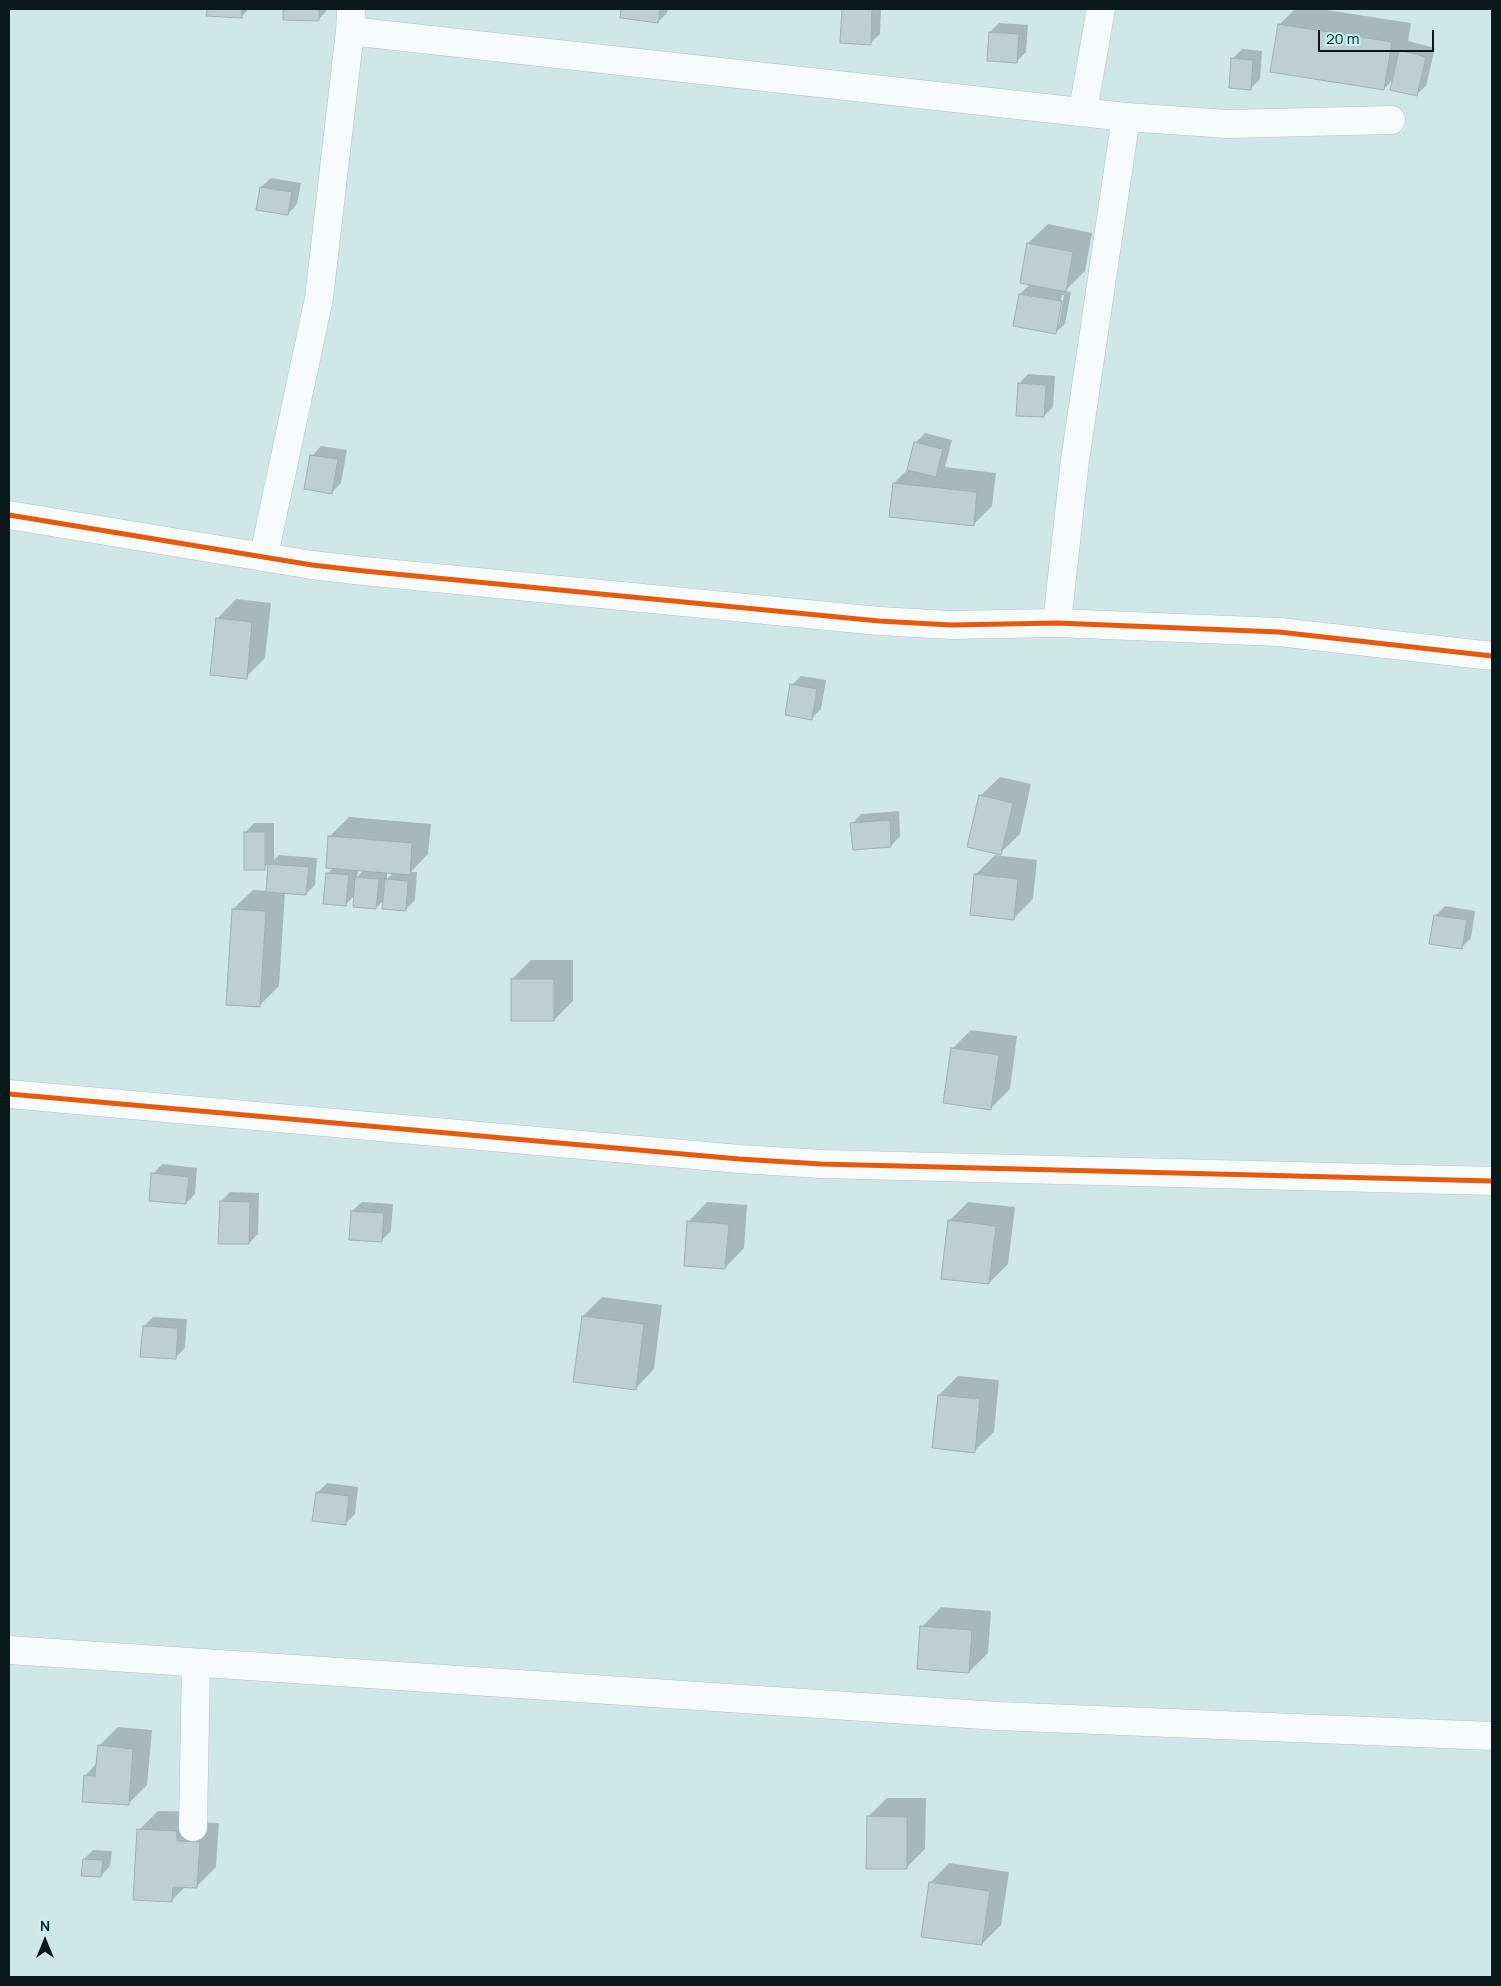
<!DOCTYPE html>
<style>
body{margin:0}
#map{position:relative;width:1501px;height:1986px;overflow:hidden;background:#d0e7e8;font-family:Manrope,sans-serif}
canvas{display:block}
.frame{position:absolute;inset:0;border:10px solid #09191a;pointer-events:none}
.north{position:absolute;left:20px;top:1916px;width:50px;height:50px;-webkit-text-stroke:4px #c5f1f3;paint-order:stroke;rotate:0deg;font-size:14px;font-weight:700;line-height:20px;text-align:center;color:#09191a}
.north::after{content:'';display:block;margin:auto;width:18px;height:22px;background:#09191a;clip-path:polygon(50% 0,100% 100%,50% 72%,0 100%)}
.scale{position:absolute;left:1318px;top:30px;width:116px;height:22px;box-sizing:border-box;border:2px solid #09191a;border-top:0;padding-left:6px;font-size:15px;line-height:18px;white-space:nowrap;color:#09191a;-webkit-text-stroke:4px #c5f1f3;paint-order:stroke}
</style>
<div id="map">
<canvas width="1501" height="1986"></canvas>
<div class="frame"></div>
<div class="north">N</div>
<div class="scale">20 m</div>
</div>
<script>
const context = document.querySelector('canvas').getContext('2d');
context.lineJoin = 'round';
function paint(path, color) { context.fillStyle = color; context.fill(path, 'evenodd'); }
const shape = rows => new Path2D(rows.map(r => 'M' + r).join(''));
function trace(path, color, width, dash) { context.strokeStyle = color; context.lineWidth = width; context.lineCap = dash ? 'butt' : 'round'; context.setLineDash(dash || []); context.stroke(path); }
const shadow = shape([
 [208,9,249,9,241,17,208,15],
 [284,9,328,9,318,20,284,18],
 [623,9,668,9,667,13,658,22,621,17],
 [843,9,881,9,880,34,870,43,841,42],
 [1295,9,1320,9,1411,23,1408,41,1435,48,1426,86,1416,95,1393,79,1384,89,1279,25],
 [999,23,1028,25,1026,52,1017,61,990,32],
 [1242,49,1262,51,1260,79,1250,89,1232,59],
 [271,178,301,183,297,204,288,214,258,209,261,187],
 [1048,224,1092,233,1085,271,1065,291,1071,292,1065,324,1055,333,1020,294,1030,284,1028,243],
 [1062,295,1064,295,1059,324,1056,324],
 [1028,374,1055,376,1053,407,1044,416,1019,384],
 [925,433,952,440,945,467,996,473,992,506,973,525,894,483,909,468,915,443],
 [321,446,347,450,341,483,332,492,312,456],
 [236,599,271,603,265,658,246,677,217,619],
 [801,676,826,680,821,709,811,719,792,685],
 [1000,777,1031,784,1020,834,1000,853,980,796],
 [899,811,900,836,891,846,852,824,861,814],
 [349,817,431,824,428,854,411,872,417,872,415,900,405,910,385,899,376,908,355,895,346,904,327,874,333,868,329,837],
 [358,869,364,870,357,877],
 [387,872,394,872,387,879],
 [254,823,274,823,274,860,279,855,317,858,315,885,306,894,285,892,279,986,259,1006,233,909,253,890,268,891,269,863,264,868,245,833],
 [995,855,1037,860,1033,899,1013,919,975,875],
 [1445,906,1475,911,1471,938,1461,948,1436,915],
 [531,960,573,960,573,1001,554,1020,512,979],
 [971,1030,1017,1036,1010,1089,991,1108,952,1049],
 [162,1164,197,1168,195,1194,186,1203,153,1174],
 [230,1192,259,1193,258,1234,249,1243,221,1202],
 [362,1202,393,1204,391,1231,382,1240,352,1211],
 [707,1202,747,1205,744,1248,725,1268,688,1222],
 [968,1202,1015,1207,1008,1264,989,1283,949,1221],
 [602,1297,662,1305,654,1369,635,1389,583,1316],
 [153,1317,187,1319,185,1348,175,1358,144,1326],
 [958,1376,999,1380,994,1432,974,1451,939,1395],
 [327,1483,358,1487,355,1514,345,1524,317,1493],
 [941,1607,991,1611,988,1653,969,1672,922,1627],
 [118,1727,152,1730,147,1785,128,1804,85,1776,97,1763,99,1746],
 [887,1798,926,1798,925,1849,906,1868,868,1817],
 [158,1811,196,1812,195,1822,219,1823,216,1867,196,1887,186,1886,171,1901,139,1830],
 [93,1850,112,1851,110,1866,101,1876,84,1859],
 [949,1863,1009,1872,1001,1925,982,1944,930,1883]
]);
const building = shape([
 [207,9,242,9,242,18,206,16,207,9],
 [283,9,319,9,319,21,283,20,283,9],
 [621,9,660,9,658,23,620,18,621,9],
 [842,9,872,9,871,45,840,43,842,9],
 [1278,24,1392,42,1384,90,1270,72,1278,24],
 [989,32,1019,34,1017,63,987,61,989,32],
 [1399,50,1426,57,1417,96,1390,90,1399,50],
 [1231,58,1253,60,1251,90,1229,88,1231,58],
 [260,187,292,192,288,215,256,210,260,187],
 [1027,243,1073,252,1066,292,1020,283,1027,243],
 [1019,294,1062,301,1056,334,1013,326,1019,294],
 [1018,383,1046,385,1044,417,1016,416,1018,383],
 [914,442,943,449,936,477,907,470,914,442],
 [310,455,338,459,332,494,304,489,310,455],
 [893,483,977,492,974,526,889,517,893,483],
 [216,618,252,622,247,679,210,675,216,618],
 [790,684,817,689,812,720,785,715,790,684],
 [979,795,1013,803,1001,855,967,847,979,795],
 [890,820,891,847,853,850,850,823,890,820],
 [244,832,265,832,265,870,244,870,244,832],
 [328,836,412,843,410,875,326,868,328,836],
 [268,864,309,867,306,895,266,892,268,864],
 [326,873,349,875,346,906,323,904,326,873],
 [974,874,1018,879,1014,920,970,915,974,874],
 [355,877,379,879,376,909,353,907,355,877],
 [385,879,408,881,406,911,382,909,385,879],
 [232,909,266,911,260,1007,226,1005,232,909],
 [1434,915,1467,920,1462,949,1429,944,1434,915],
 [511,979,554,979,554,1021,511,1021,511,979],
 [951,1048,999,1055,991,1110,943,1103,951,1048],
 [151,1173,189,1177,186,1204,149,1201,151,1173],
 [220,1201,250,1202,249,1244,218,1244,220,1201],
 [351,1211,384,1213,382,1242,349,1240,351,1211],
 [948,1220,996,1226,989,1284,941,1279,948,1220],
 [687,1221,729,1224,725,1269,684,1266,687,1221],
 [582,1316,644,1324,636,1390,573,1382,582,1316],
 [143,1326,178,1328,176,1359,140,1357,143,1326],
 [938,1395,980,1399,975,1453,932,1448,938,1395],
 [316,1492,349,1496,346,1525,312,1521,316,1492],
 [920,1626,972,1630,969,1673,917,1669,920,1626],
 [98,1745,133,1749,129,1805,82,1802,84,1775,95,1776,98,1745],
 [867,1816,907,1817,907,1869,866,1869,867,1816],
 [137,1829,177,1831,177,1841,200,1842,197,1888,173,1887,172,1902,133,1900,137,1829],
 [83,1859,103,1860,101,1877,81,1876,83,1859],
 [929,1882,990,1891,982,1945,921,1937,929,1882]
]);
const minor = shape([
 [350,31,1126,117,1227,124,1391,120],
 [1083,110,1101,9],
 [9,515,312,565,364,571,879,621,951,625,1057,623,1279,632,1492,656],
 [264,555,319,298,350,31,351,9],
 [1057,623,1075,460,1126,117],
 [9,1094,739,1159,821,1164,1492,1181],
 [9,1650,998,1716,1492,1736],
 [193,1827,196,1664]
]);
const cycleway = shape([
 [9,515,312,565,364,571,879,621,951,625,1057,623,1279,632,1492,656],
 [9,1094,739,1159,821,1164,1492,1181]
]);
paint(shadow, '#0003');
paint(building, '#bdcfd0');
trace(building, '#9dafb0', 1);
trace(minor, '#b0c3c3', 29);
trace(minor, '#f8fbfc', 28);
trace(cycleway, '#e8590c', 5);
</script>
